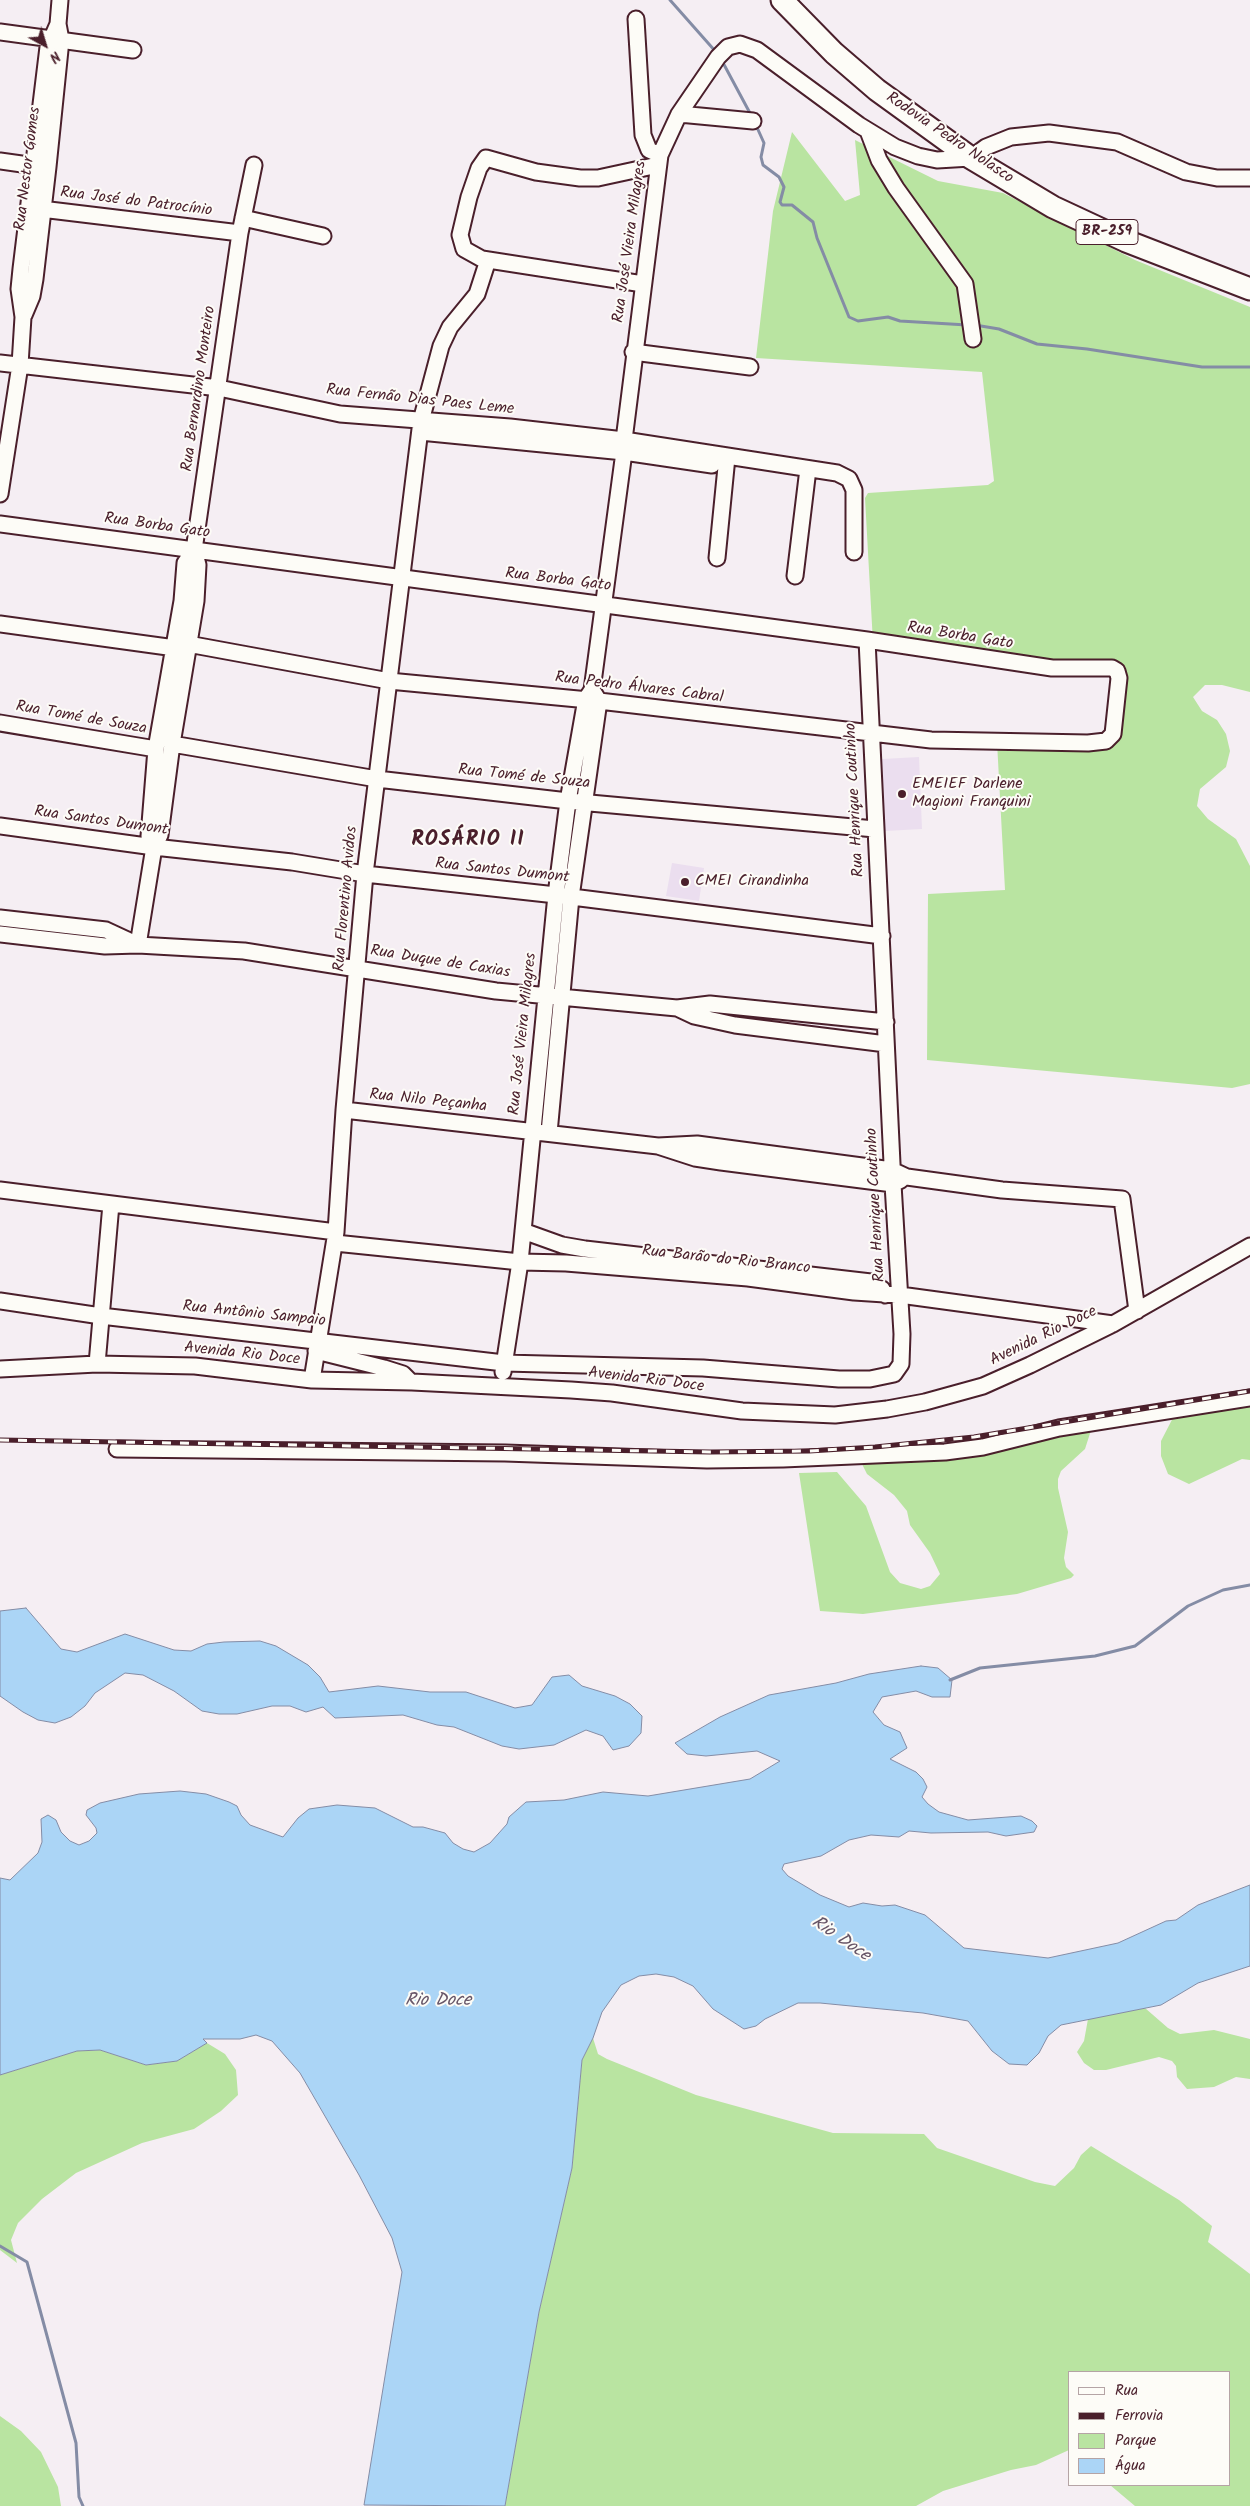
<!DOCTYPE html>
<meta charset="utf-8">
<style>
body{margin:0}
#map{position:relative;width:1250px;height:2506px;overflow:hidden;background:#f5eef3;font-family:Kalam,sans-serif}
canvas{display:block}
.legend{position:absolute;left:1068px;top:2371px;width:162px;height:115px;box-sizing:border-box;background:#fdfcf7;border:1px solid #b5a4a5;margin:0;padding:6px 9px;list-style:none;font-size:15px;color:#4a1f2b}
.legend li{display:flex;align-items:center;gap:10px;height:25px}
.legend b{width:25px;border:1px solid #b5a4a5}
.north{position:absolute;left:20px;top:20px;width:50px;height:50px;-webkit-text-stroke:4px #fdfcf7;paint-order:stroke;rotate:141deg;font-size:14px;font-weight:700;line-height:20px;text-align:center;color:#4a1f2b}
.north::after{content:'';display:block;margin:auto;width:18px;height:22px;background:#4a1f2b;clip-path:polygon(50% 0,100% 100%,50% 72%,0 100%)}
</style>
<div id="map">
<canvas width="1250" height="2506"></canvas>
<ul class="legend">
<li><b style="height:6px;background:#fdfcf7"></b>Rua</li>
<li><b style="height:6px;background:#4a1f2b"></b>Ferrovia</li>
<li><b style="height:14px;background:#b9e4a1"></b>Parque</li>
<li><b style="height:14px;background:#abd5f6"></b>Água</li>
</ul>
<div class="north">N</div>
</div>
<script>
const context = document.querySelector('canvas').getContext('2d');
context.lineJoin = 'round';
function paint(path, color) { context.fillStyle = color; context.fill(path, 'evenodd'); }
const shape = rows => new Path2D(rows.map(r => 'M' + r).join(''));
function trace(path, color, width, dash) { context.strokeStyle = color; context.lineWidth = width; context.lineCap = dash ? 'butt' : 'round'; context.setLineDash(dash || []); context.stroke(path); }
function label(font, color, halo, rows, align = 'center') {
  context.font = font + ' Kalam,sans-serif'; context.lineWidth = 4; context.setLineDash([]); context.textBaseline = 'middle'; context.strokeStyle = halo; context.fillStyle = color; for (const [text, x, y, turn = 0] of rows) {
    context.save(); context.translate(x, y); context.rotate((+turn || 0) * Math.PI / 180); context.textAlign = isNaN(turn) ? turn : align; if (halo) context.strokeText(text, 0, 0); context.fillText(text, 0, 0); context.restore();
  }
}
const built = shape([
 [919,757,922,829,885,831,882,759],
 [672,863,704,868,699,901,666,896]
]);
const green = shape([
 [792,132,845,201,860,195,855,140,938,181,1003,193,1135,260,1250,307,1250,692,1222,685,1205,685,1193,697,1202,711,1217,720,1226,734,1230,751,1226,767,1200,789,1197,806,1208,819,1236,839,1250,866,1250,1084,1232,1088,927,1060,928,894,1005,890,997,742,1110,738,1110,670,873,643,865,498,868,493,988,485,994,481,982,372,756,358,773,211],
 [1250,1398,1250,1460,1242,1459,1189,1484,1168,1474,1161,1456,1161,1441,1177,1410],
 [1093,1424,1085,1449,1061,1471,1058,1479,1058,1488,1068,1532,1064,1558,1066,1567,1074,1575,1071,1578,1017,1594,863,1614,820,1611,799,1473,837,1472,866,1506,890,1572,900,1583,921,1589,930,1586,940,1574,930,1553,910,1525,907,1511,894,1495,867,1474,859,1458],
 [1145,2008,1168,2028,1180,2034,1214,2030,1250,2039,1250,2079,1236,2077,1214,2087,1187,2089,1177,2077,1176,2066,1172,2061,1159,2057,1106,2070,1094,2070,1084,2063,1077,2052,1084,2041,1088,2019],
 [593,2038,598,2054,607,2059,696,2095,833,2133,924,2134,937,2148,1035,2182,1055,2186,1074,2168,1081,2155,1091,2146,1179,2200,1212,2226,1208,2242,1250,2274,1250,2506,1135,2506,1110,2485,1229,2485,1229,2372,1069,2372,1069,2450,1036,2465,1011,2470,943,2491,916,2506,505,2506,539,2312,572,2168,582,2060],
 [207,2043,225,2054,236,2070,238,2095,221,2111,194,2129,142,2143,76,2173,42,2199,18,2223,11,2240,17,2263,0,2250,0,2075,77,2051,100,2050,146,2065,177,2061],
 [0,2416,21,2431,41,2452,58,2487,61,2506,0,2506]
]);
const water = shape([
 [26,1608,61,1649,77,1652,125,1634,174,1650,191,1651,207,1644,224,1642,260,1641,276,1646,308,1665,320,1677,329,1692,378,1686,430,1692,466,1692,515,1708,532,1705,552,1677,569,1675,582,1686,615,1696,630,1704,642,1716,641,1733,629,1746,613,1750,603,1736,586,1730,554,1745,519,1749,502,1746,454,1727,437,1725,403,1715,335,1718,323,1707,306,1712,290,1706,272,1706,237,1714,219,1714,202,1711,174,1691,143,1675,125,1673,95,1693,85,1706,71,1717,55,1723,38,1720,23,1712,0,1696,0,1611,26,1608],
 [921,1666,938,1668,952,1680,950,1697,932,1697,916,1691,882,1697,873,1712,884,1725,900,1732,907,1748,890,1759,916,1772,923,1779,927,1787,922,1797,928,1804,939,1812,968,1820,1021,1816,1032,1821,1037,1826,1034,1832,1006,1836,988,1832,931,1833,909,1831,899,1837,871,1835,849,1840,821,1856,784,1864,782,1869,788,1876,820,1895,849,1907,863,1903,882,1906,895,1905,925,1915,964,1948,1048,1958,1118,1943,1166,1921,1176,1920,1198,1905,1250,1885,1250,1966,1198,1983,1161,2005,1061,2025,1048,2036,1039,2053,1027,2065,1009,2064,992,2051,968,2021,923,2013,820,2003,798,2003,765,2019,756,2026,744,2029,713,2009,693,1986,674,1977,656,1974,639,1976,621,1985,602,2012,593,2038,582,2060,572,2168,539,2312,505,2506,364,2505,402,2272,392,2238,359,2175,300,2073,272,2041,256,2035,240,2039,203,2039,207,2043,177,2061,146,2065,100,2050,77,2051,0,2075,0,1878,10,1880,38,1853,42,1842,41,1819,48,1815,56,1820,61,1832,70,1841,79,1845,89,1841,97,1833,96,1828,86,1815,87,1810,100,1803,139,1794,180,1791,206,1794,229,1802,237,1806,241,1815,250,1825,283,1837,298,1818,309,1809,337,1805,375,1808,413,1827,423,1827,445,1833,453,1843,463,1849,474,1852,490,1843,507,1824,509,1817,526,1802,564,1800,603,1792,648,1796,750,1779,780,1761,757,1751,706,1756,687,1754,675,1743,720,1717,769,1695,836,1683,869,1674,921,1666]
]);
const stream = shape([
 [670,0,716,52],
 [721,59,751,115],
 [755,123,764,143,761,157,763,165,779,177,784,187,780,202,782,205,792,205,813,222,817,238,849,317,858,321,888,317,900,321,967,325],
 [975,325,999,329,1037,344,1087,349,1202,367,1250,367],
 [950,1680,980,1668,1095,1656,1135,1646,1188,1606,1223,1590,1250,1585],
 [0,2246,27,2262,76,2443,79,2497,83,2506]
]);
const minor = shape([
 [636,19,643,135,649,150,660,155],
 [0,32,133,50],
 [679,114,753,121],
 [868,131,879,160,896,188,965,284,973,339],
 [0,161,43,167],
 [33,208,240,233],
 [243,218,323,236],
 [643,284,482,259,464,249,460,235,469,197,479,168,486,158,536,172,580,178,598,178,658,165],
 [24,315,32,296,35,279,48,167,61,40,58,24,60,0],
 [633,352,750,367],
 [0,363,219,388,340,414,510,427,624,440,837,473,849,479,854,490,854,552],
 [420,432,624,452,712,465],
 [624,440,660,155,679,114,718,57,728,47,740,44,757,50,859,125,895,147,918,156,937,160,971,158,986,147,1011,137,1049,133,1117,142,1186,172,1217,178,1250,178],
 [0,494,20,365,23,317,19,289,21,269,48,47,58,24],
 [0,524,867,640,1052,668,1112,668,1117,671,1119,678,1113,734,1106,741,1088,743,931,740,599,701,389,681,188,644],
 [717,558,727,457],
 [795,576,808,469],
 [0,624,175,648],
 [0,723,156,749],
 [172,744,377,779,568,801,875,829],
 [0,826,154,847,292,862,365,874,556,895,882,936],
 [154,847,149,836,156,749,182,601,185,563,194,550],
 [0,918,106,930,134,943],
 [0,934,105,946,138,945,244,951,496,991,677,1008,710,1004,886,1022],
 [138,945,154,847,160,835,172,744,196,601,198,565,194,550,240,233,254,165],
 [677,1008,694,1016,735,1025,886,1044],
 [344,1110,658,1146,695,1158,721,1162,893,1184,901,1180],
 [549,1133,571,897,599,701,594,693],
 [658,1146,697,1144,892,1170,907,1177,1002,1190,1122,1199,1137,1311],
 [0,1190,336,1232],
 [523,1231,562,1245,585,1249,871,1282,882,1289,885,1295],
 [335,1243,520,1262,566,1263,748,1278,854,1292,900,1295,1113,1324],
 [0,1301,101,1316,504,1363,703,1368,839,1379,870,1379,894,1374,901,1364,902,1334,893,1184,867,640],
 [316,1351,384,1368,403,1374,410,1381],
 [97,1364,111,1204],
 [0,1369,97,1364,195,1366,312,1380,412,1382,571,1390,612,1393,742,1411,835,1415,887,1409,925,1402,983,1386,1030,1365,1113,1324,1250,1246],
 [503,1372,520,1262,556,895,568,801,586,699,592,690,624,452],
 [312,1380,336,1232,344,1110,365,874,421,421,441,346,450,327,477,294,488,260],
 [117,1449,505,1453,707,1460,783,1459,945,1452,983,1447,1059,1428,1250,1398]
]);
const highway = shape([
 [782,0,834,53,877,90,971,158,1053,207,1126,241,1250,289]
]);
const rail = shape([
 [0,1440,710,1452,809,1451,875,1447,974,1437,1250,1391]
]);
const markers = [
 [902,794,5,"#4a1f2b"],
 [685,882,5,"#4a1f2b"]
];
const shields = [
 [1107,232,62]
];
const shieldNames = [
 ["BR-259",1107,232]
];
const streetNames = [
 ["Rodovia Pedro Nolasco",949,139,34],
 ["Rua Nestor Gomes",29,169,-83],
 ["Rua José do Patrocínio",136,203,7],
 ["Rua José Vieira Milagres",631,242,-82],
 ["Rua Bernardino Monteiro",200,389,-82],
 ["Rua Fernão Dias Paes Leme",420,401,6],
 ["Rua Borba Gato",157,527,8],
 ["Rua Borba Gato",558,581,7],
 ["Rua Borba Gato",960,637,9],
 ["Rua Pedro Álvares Cabral",639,689,7],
 ["Rua Tomé de Souza",81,719,10],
 ["Rua Tomé de Souza",524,778,6],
 ["Rua Henrique Coutinho",856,800,-93],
 ["Rua Santos Dumont",101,822,8],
 ["Rua Santos Dumont",502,872,6],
 ["Rua Florentino Avidos",347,899,-85],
 ["Rua Duque de Caxias",440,963,9],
 ["Rua José Vieira Milagres",524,1034,-84],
 ["Rua Nilo Peçanha",428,1102,6],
 ["Rua Henrique Coutinho",877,1205,-93],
 ["Rua Barão do Rio Branco",726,1261,6],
 ["Rua Antônio Sampaio",254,1315,6],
 ["Avenida Rio Doce",1044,1337,-26],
 ["Avenida Rio Doce",242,1355,6],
 ["Avenida Rio Doce",646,1381,7]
];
const poiNames = [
 ["EMEIEF Darlene",912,785],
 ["Magioni Franquini",912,803],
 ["CMEI Cirandinha",695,882]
];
const waterNames = [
 ["Rio Doce",840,1940,34],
 ["Rio Doce",438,2002]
];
const districtNames = [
 ["ROSÁRIO II",468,841]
];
paint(built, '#ebdeef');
paint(green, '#b9e4a1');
paint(water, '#abd5f6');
trace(water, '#848ca5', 1);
trace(stream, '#848ca5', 3);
trace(minor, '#4a1f2b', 19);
trace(highway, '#4a1f2b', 25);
trace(minor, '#fdfcf7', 15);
trace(highway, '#fdfcf7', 21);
trace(rail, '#4a1f2b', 5);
trace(rail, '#fdfcf7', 3, [9]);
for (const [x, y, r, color] of markers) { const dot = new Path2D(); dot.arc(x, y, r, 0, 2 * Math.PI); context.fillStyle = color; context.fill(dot); trace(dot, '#fdfcf7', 2); }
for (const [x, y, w] of shields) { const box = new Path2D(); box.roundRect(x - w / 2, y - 12.5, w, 25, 4); context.fillStyle = '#fdfcf7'; context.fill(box); trace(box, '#4a1f2b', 1); }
label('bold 15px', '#4a1f2b', null, shieldNames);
label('16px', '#4a1f2b', '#fdfcf7', streetNames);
label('16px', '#4a1f2b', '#fdfcf7', poiNames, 'left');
label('italic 18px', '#675668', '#fdfcf7', waterNames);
context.letterSpacing = '1px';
label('bold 21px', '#4a1f2b', '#fdfcf7', districtNames);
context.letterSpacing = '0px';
</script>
